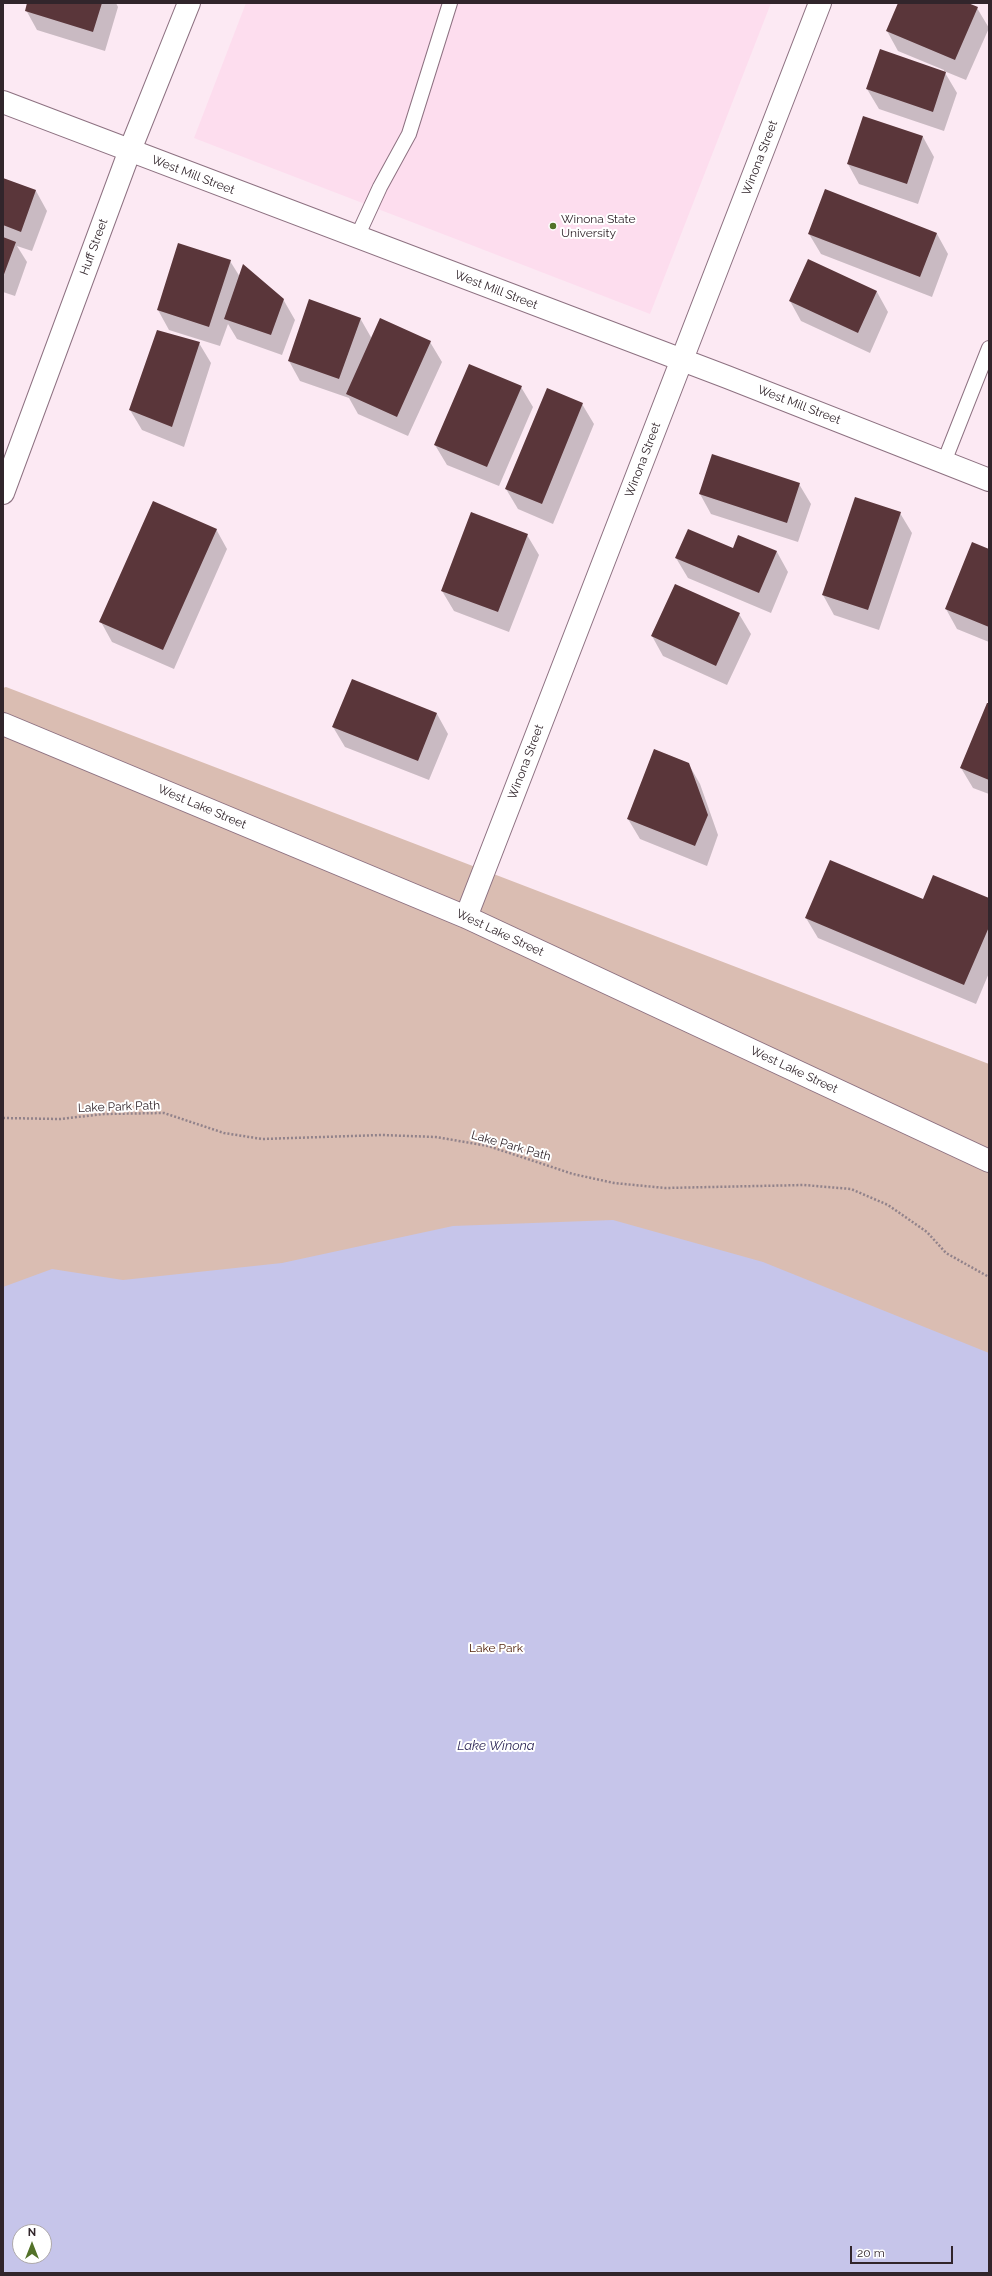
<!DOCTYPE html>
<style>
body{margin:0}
#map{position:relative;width:992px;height:2276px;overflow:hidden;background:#fce9f3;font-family:Raleway,sans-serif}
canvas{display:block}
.frame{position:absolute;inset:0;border:4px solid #31252b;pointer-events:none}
.north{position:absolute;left:12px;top:2224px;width:40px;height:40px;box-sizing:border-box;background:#fff;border:1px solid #ada8aa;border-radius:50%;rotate:0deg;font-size:11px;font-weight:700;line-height:16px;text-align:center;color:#31252b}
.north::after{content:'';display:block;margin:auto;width:14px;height:18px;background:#537229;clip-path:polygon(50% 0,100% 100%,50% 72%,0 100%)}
.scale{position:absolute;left:850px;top:2246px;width:103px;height:18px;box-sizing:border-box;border:2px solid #31252b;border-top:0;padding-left:5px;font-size:12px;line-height:14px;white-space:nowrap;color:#31252b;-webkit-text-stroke:3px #fff;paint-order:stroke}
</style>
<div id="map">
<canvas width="992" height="2276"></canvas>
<div class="frame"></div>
<div class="north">N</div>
<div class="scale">20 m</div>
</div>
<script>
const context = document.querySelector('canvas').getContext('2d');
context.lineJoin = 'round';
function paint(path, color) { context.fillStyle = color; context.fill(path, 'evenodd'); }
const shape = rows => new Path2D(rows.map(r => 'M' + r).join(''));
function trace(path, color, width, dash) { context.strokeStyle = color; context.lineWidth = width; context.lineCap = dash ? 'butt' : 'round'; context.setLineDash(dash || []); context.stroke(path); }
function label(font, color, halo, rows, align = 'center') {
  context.font = font + ' Raleway,sans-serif'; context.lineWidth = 4; context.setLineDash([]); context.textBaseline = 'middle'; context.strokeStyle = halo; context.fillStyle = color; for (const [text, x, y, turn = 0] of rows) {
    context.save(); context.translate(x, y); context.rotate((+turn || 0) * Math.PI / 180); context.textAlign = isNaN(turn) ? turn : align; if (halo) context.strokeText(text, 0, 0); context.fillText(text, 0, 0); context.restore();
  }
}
const built = shape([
 [246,3,771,3,650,314,194,138]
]);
const green = shape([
 [6,687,989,1064,989,2273,3,2273,3,688],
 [20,2232,44,2232,44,2256,20,2256]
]);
const water = shape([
 [613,1220,763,1262,989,1353,989,2273,3,2273,3,1287,52,1269,123,1280,282,1263,453,1226],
 [20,2232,44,2232,44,2256,20,2256]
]);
const shadow = shape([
 [28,3,116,3,118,7,105,51,37,30,26,10],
 [899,3,965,3,977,8,989,28,966,80,944,71,957,93,944,131,879,109,867,89,880,51,944,72,944,70,898,51,887,31],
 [864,117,923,137,934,157,918,204,859,184,848,164],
 [3,179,36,191,47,211,32,251,17,246,27,262,15,296,3,292],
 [809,234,937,234,948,254,932,297,821,254],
 [230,261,240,277,283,299,295,320,282,355,237,339,228,324,220,346,169,330,158,310],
 [808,261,877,292,888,312,870,353,801,321,790,301],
 [360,318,372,339,430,342,442,362,408,436,358,414,349,398,300,381,289,361],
 [199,343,211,363,184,447,142,430,130,410],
 [521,387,533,407,499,486,447,465,435,445],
 [582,404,594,424,553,524,518,509,506,489],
 [799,484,811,504,798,542,711,514,700,494],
 [900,513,912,533,879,630,834,615,823,595],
 [216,529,227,549,174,669,112,642,101,622],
 [527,535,539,555,509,632,454,611,442,591],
 [734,549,777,552,788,572,771,613,688,578,676,558],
 [989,550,989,642,957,629,946,609],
 [739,614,751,634,727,685,663,656,652,636],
 [989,705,989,794,973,788,961,768],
 [437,714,448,734,429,780,345,747,333,727],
 [688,763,700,784,718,835,707,866,640,839,628,819],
 [989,900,989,973,976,1004,818,938,806,918,923,901]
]);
const building = shape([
 [27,3,102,3,93,32,25,11],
 [898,3,968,3,978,7,955,60,886,31],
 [880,49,946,72,933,112,866,89],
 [863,116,923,136,907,184,847,164],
 [3,178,36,190,21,232,3,225],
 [825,189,937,233,920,277,808,234],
 [3,237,16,242,3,277],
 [178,243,231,260,209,327,157,310],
 [808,259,877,291,858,333,789,301],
 [243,264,284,299,271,335,224,319],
 [309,299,361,318,339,379,288,361],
 [380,318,431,341,397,417,346,394],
 [157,330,200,342,172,427,129,410],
 [469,364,522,386,487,467,434,445],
 [547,388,583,403,542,504,505,489],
 [712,454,800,483,787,523,699,494],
 [855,497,901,512,868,610,822,595],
 [153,501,217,529,163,650,99,622],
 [471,512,528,534,498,612,441,591],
 [688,529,733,548,738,535,777,551,759,593,675,558],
 [972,542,989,549,989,627,945,609],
 [675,584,740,613,716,666,651,636],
 [352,679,437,713,418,761,332,727],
 [987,703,989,703,989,780,960,768],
 [654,749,689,763,708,815,695,846,627,819],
 [830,860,923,899,933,875,989,898,989,927,964,985,805,918]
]);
const path = shape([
 [3,1118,60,1119,104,1114,164,1113,224,1133,262,1139,382,1135,436,1137,488,1146,573,1174,614,1183,665,1188,804,1185,851,1189,888,1205,927,1232,946,1253,989,1277]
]);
const lane = shape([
 [357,237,380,187,409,134,450,3],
 [944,462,989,348]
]);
const street = shape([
 [3,102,727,377,989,480],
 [3,724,466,917,989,1161],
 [466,917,820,3]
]);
const secondary = shape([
 [3,493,130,150,189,3]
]);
const markers = [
 [553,226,4,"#537229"]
];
const streetNames = [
 ["Winona Street",760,158,-69],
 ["West Mill Street",193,175,21],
 ["Huff Street",94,247,-70],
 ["West Mill Street",496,290,21],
 ["West Mill Street",799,405,21],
 ["Winona Street",643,460,-69],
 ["Winona Street",526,762,-69],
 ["West Lake Street",202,807,23],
 ["West Lake Street",500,933,25],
 ["West Lake Street",794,1070,25],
 ["Lake Park Path",119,1107,-2],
 ["Lake Park Path",511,1146,16]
];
const poiNames = [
 ["Winona State",561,219],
 ["University",561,233]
];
const parkNames = [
 ["Lake Park",496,1648]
];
const waterNames = [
 ["Lake Winona",496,1746]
];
paint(built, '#fdddee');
paint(green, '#dabdb2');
paint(water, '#c6c5ea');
paint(shadow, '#0003');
paint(building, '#5a363a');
trace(lane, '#8d7181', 16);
trace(street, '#8d7181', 24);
trace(secondary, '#8d7181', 24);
trace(path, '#91828a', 2.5, [2, 2]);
trace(lane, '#fff', 14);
trace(street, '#fff', 22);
trace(secondary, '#fff', 22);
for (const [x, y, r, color] of markers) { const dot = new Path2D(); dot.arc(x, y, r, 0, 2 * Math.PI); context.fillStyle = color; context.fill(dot); trace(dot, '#fff', 1.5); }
label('12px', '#31252b', '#fff', streetNames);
label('12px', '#31252b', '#fff', poiNames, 'left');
label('12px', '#4d1c05', '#fff', parkNames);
label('italic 13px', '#2e2857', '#fff', waterNames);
</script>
